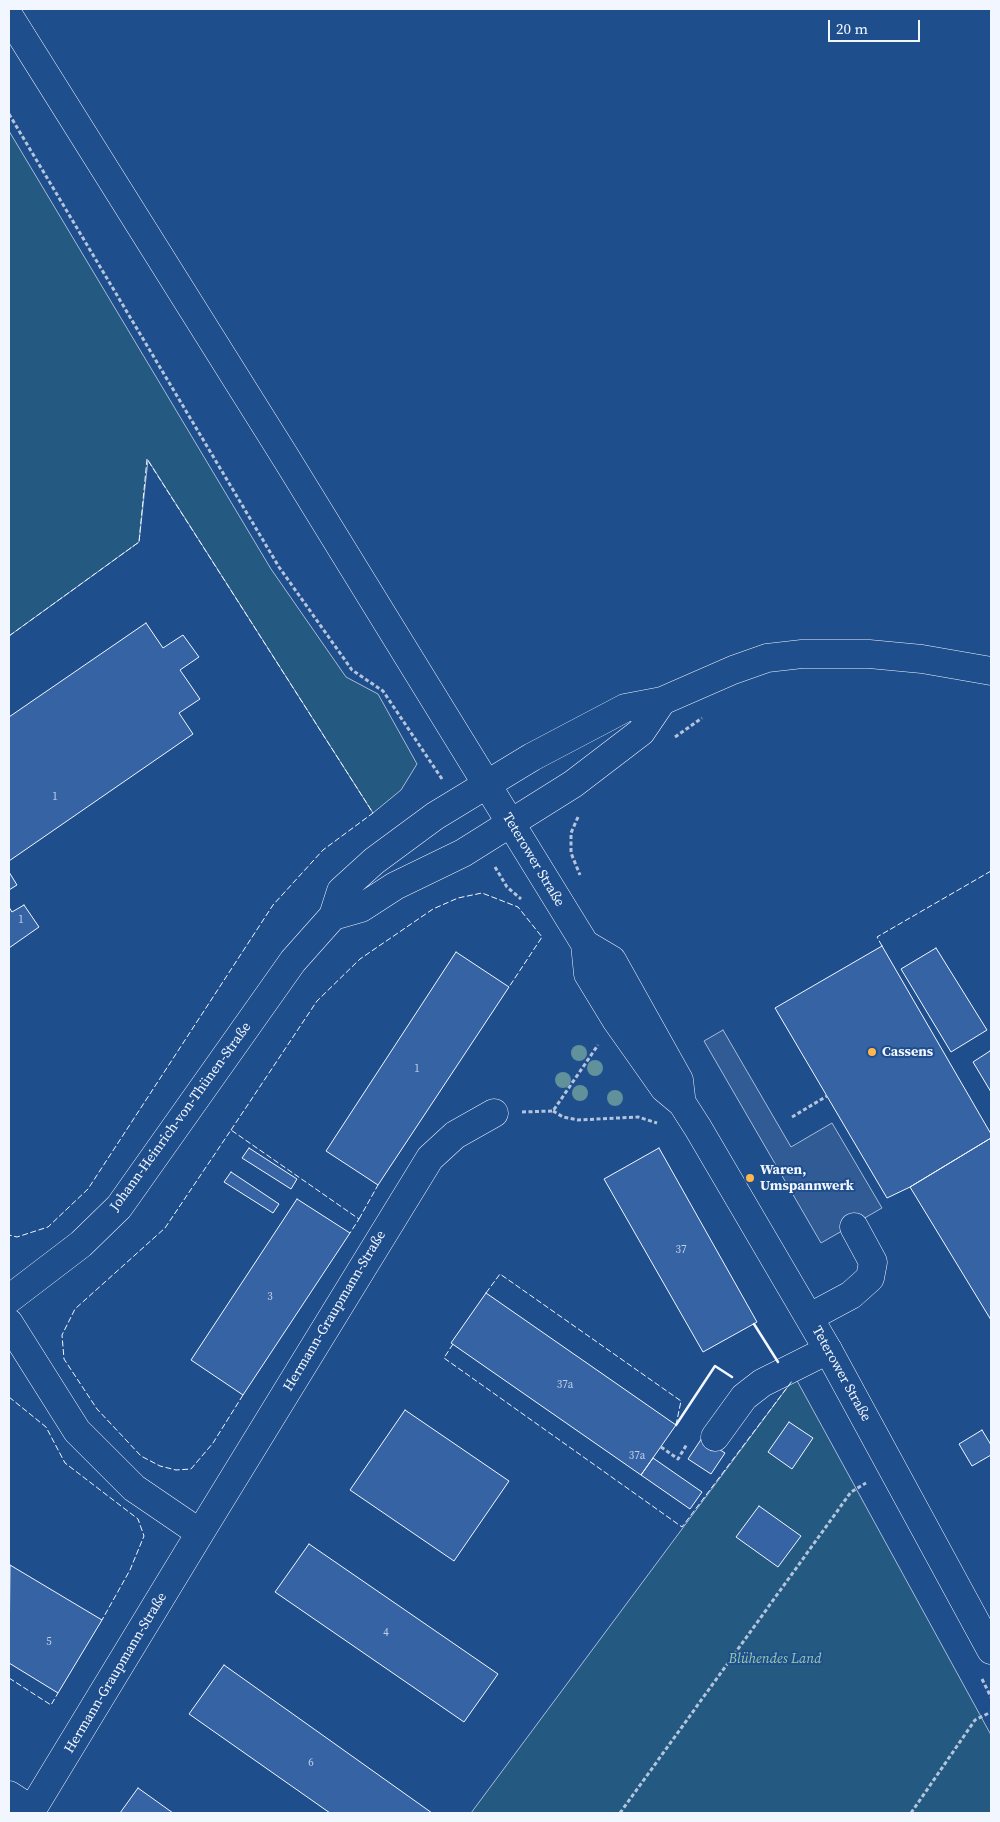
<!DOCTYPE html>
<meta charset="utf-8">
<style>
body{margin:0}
#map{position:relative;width:1000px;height:1822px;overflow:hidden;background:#1f4e8c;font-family:"Source Serif 4",serif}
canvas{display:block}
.frame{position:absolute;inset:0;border:10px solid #f2f6ff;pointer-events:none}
.scale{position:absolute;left:828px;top:20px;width:92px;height:22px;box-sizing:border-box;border:2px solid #f2f6ff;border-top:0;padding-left:6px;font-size:15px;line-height:18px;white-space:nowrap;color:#f2f6ff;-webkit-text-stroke:4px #1f4e8c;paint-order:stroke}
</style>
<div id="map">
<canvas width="1000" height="1822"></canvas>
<div class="frame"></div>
<div class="scale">20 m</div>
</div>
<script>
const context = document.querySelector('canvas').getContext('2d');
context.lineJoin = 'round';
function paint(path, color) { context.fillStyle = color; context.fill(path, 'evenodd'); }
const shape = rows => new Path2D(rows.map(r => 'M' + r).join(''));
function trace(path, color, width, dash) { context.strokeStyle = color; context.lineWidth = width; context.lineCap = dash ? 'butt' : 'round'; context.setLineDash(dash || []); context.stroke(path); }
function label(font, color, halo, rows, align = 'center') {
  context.font = font + ' "Source Serif 4",serif'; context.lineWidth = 4; context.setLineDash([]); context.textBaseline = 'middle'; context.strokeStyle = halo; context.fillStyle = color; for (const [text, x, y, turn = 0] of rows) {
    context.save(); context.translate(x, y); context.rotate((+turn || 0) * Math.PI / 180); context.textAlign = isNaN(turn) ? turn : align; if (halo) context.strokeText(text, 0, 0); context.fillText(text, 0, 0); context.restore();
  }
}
const green = shape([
 [9,131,271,569,346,677,378,694,417,764,401,790,373,813,148,460,139,542,9,636,9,131],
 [795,1377,991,1735,991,1813,471,1813,795,1377]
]);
const parking = shape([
 [723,1030,791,1147,832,1123,882,1208,821,1243,704,1041,723,1030]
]);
const building = shape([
 [146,623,163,648,183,635,199,657,180,670,200,699,179,713,193,734,9,861,9,717,146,623],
 [9,872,17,885,9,890,9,872],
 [24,905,39,927,9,948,9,907,12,912,24,905],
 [882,946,991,1134,991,1138,910,1187,887,1198,775,1008,882,946],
 [936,948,987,1030,951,1052,901,969,936,948],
 [456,952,509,987,378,1185,326,1151,456,952],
 [990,1051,991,1052,991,1092,973,1062,990,1051],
 [991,1138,991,1320,910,1187,991,1138],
 [249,1148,297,1179,291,1189,242,1158,249,1148],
 [659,1148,757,1322,703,1352,604,1179,659,1148],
 [231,1172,279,1204,273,1213,224,1182,231,1172],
 [297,1199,350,1233,243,1395,191,1360,297,1199],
 [486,1293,676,1425,641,1475,451,1343,486,1293],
 [405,1410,509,1481,454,1561,350,1490,405,1410],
 [789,1422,813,1438,792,1469,768,1452,789,1422],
 [982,1430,991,1445,991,1455,972,1466,959,1444,982,1430],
 [702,1438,725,1453,711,1474,688,1459,702,1438],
 [653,1458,702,1492,690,1509,641,1475,653,1458],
 [759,1506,801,1536,778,1567,736,1537,759,1506],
 [309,1544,498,1674,464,1722,275,1592,309,1544],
 [10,1565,102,1620,58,1693,9,1663,10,1565],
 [224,1665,432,1813,330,1813,189,1714,224,1665],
 [138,1788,173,1813,120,1813,138,1788]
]);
const path = shape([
 [9,114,279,567,352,670,383,691,442,779],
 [675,737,702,718],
 [578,817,571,833,571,853,580,875],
 [495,867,507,887,521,899],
 [553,1111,563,1117,578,1120,638,1117,657,1123],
 [522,1112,553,1111,598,1045],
 [792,1117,827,1096],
 [661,1447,678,1459,687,1444],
 [982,1679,991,1697],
 [620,1813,851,1492,866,1483],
 [911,1813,975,1720,991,1712]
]);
const minor = shape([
 [333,916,361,908,395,886,463,853,573,784,641,732,662,701],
 [9,1299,81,1244,119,1207,293,961,333,916,341,891,374,861,435,816,532,757,625,708,662,701,733,670,767,658,802,654,869,654,922,659,991,671],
 [810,1317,851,1295,870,1278,873,1262,854,1227],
 [9,1323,77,1431,134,1488,200,1533,30,1813],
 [715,1437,744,1397,762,1383,828,1350],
 [200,1533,430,1158,455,1135,494,1113],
 [9,1795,32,1810]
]);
const major = shape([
 [9,16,286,458,585,944,588,974,616,1020,664,1088,682,1103,698,1128,828,1350,991,1650],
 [585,944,612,960,679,1080,681,1097]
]);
const fence = shape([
 [9,636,139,542,147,459,373,813,323,850,273,905,88,1189,48,1227,17,1237,9,1235],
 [882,946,877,937,991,871],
 [231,1130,317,1001,360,959,433,909,458,898,482,893,518,907,542,937,509,987],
 [359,1219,378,1185],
 [486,1293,500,1274,681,1401,676,1425],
 [453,1344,444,1358,682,1527,792,1381],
 [243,1395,213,1443,191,1469,176,1470,160,1466,141,1456,97,1409,64,1359,62,1335,75,1309,165,1228,231,1130,359,1219,350,1233],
 [9,1397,46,1427,65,1463,138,1519,144,1536,130,1570,102,1620],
 [9,1678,51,1705,58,1693]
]);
const wall = shape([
 [754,1324,778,1362],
 [676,1425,715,1366,732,1377]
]);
const trees = [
 [579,1053],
 [595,1068],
 [563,1080],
 [580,1093],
 [615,1098]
];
const markers = [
 [872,1052,5,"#ffb74d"],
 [750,1178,5,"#ffb74d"]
];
const numberNames = [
 ["1",55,797],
 ["1",21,920],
 ["1",417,1069],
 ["37",681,1250],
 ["3",270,1297],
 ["37a",565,1385],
 ["37a",637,1456],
 ["4",386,1633],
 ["5",49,1642],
 ["6",311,1763]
];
const streetNames = [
 ["Teterower Straße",533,860,59],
 ["Johann-Heinrich-von-Thünen-Straße",181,1117,-54],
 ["Hermann-Graupmann-Straße",335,1311,-59],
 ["Teterower Straße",841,1374,61],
 ["Hermann-Graupmann-Straße",116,1673,-59]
];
const poiNames = [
 ["Cassens",882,1052],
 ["Waren,",760,1170],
 ["Umspannwerk",760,1186]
];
const parkNames = [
 ["Blühendes Land",775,1659]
];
paint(green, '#245a82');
trace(green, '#a8bbd7', 1);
paint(parking, '#305b95');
trace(parking, '#a8bbd7', 1);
paint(building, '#3563a3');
trace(building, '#f2f6ff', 1);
trace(minor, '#f2f6ff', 29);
trace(major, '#f2f6ff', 29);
trace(path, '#b3c4dc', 3, [4, 2.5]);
trace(minor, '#1f4e8c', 28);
trace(major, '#1f4e8c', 28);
trace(fence, '#f2f6ff', 1, [6, 2.5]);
trace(wall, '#f2f6ff', 2.5);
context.fillStyle = '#61919a';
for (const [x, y] of trees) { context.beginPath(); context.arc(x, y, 8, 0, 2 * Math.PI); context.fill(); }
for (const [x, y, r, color] of markers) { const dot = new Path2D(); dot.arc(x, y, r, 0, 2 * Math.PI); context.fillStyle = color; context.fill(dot); trace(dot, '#1f4e8c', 2); }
label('11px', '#c3d1e8', null, numberNames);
label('14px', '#f2f6ff', '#1f4e8c', streetNames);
label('bold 14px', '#f2f6ff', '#1f4e8c', poiNames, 'left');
label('italic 14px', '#97c8a6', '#1f4e8c', parkNames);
</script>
